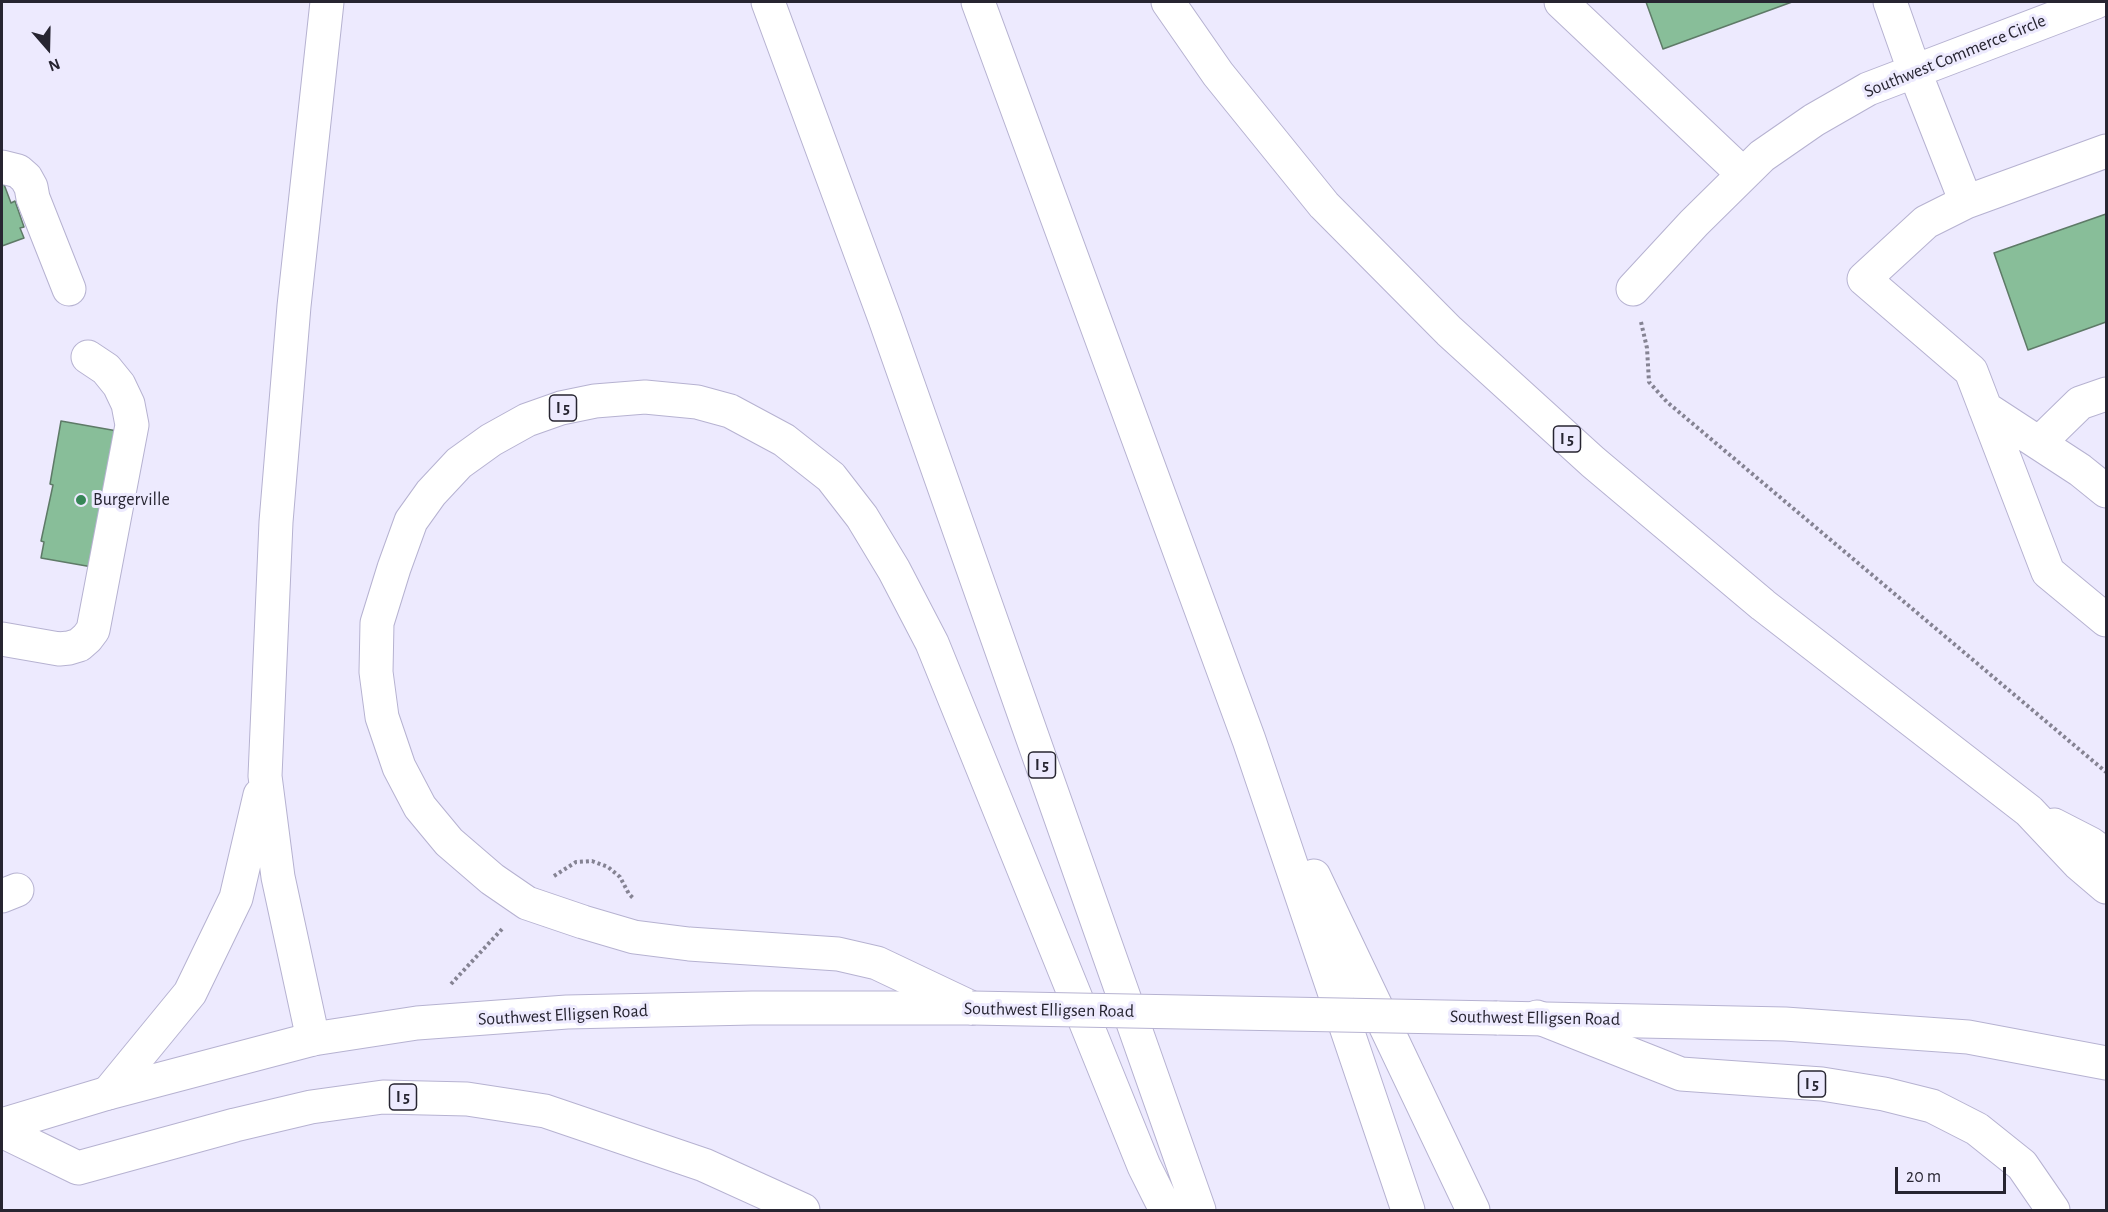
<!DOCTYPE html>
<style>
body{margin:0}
#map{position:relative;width:2108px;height:1212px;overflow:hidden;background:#edeafe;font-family:"Alegreya Sans",sans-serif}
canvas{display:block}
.frame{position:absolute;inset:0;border:3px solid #272531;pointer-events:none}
.north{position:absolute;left:18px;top:18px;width:60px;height:60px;-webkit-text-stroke:4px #edeafe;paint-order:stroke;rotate:160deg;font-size:16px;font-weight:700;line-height:24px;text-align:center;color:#272531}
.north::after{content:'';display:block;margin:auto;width:21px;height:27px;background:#272531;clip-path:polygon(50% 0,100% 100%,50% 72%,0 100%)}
.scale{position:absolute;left:1895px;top:1167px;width:111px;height:27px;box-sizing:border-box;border:3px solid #272531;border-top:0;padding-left:8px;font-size:18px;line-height:21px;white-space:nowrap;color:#272531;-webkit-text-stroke:4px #edeafe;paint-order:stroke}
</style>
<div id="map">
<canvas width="2108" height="1212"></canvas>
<div class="frame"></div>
<div class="north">N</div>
<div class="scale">20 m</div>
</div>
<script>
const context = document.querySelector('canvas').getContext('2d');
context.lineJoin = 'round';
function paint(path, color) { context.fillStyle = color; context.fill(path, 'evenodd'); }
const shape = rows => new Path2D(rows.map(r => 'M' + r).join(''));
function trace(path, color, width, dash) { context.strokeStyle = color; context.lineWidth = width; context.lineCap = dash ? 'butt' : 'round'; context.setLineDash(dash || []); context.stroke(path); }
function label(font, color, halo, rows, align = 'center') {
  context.font = font + ' "Alegreya Sans",sans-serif'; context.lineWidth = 6; context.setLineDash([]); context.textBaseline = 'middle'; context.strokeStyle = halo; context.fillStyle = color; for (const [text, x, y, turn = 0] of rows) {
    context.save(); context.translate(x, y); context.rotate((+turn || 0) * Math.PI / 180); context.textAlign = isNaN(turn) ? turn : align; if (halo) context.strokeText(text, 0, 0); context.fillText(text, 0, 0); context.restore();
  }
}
const building = shape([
 [1646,2,1792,2,1663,49,1646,2],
 [2,179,11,203,15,201,24,227,20,228,24,238,2,246,2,179],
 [2106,214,2106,322,2028,350,1994,253,2106,214],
 [61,421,123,432,98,568,41,558,44,542,41,541,53,485,50,484,61,421]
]);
const path = shape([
 [1641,322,1647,348,1649,382,1667,402,2106,772],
 [554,876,576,862,592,861,608,867,620,877,629,894,634,899],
 [451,984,503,928]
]);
const minor = shape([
 [1561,2,1743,174],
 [1890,2,1914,70,1966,202],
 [2106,151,1966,202,1926,222,1864,279,1971,371,2048,572,2106,620],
 [2,167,18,171,26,178,31,187,33,198,69,289],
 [1633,289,1694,223,1762,156,1814,120,1868,89,2096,2],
 [1985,408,2080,470,2106,491],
 [2039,443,2080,403,2106,394],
 [2,639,59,649,69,648,79,645,87,638,93,630,132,425,128,404,119,385,106,369,88,357],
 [2,896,17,890]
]);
const major = shape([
 [1497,1018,1785,1024,1968,1037,2106,1063],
 [2,1125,108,1093,313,1039,417,1023,567,1012,752,1008,972,1008]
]);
const highway = shape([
 [768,2,885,319,1199,1210],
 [978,2,1249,740,1408,1210],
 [1168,2,1218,74,1324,205,1449,331,1593,462,1763,605,2029,811,2079,864,2106,887],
 [2054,825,2091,844,2106,855],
 [1314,876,1473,1210],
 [972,1008,877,963,838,954,689,944,634,937,583,922,527,903,492,879,449,842,420,807,399,767,382,717,376,672,377,623,394,568,411,521,431,493,459,463,491,440,527,420,561,408,595,401,645,397,697,402,730,411,784,440,831,477,862,517,894,570,932,643,1144,1166,1166,1210],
 [1537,1017,1681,1074,1822,1084,1884,1094,1932,1106,1977,1129,2022,1165,2053,1210],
 [313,1039,278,877,265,776,276,522,294,306,327,2],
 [108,1093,190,993,236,898,260,795],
 [2,1131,78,1168,235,1125,311,1107,383,1097,467,1099,545,1111,704,1165,803,1210]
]);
const majorBridge = shape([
 [972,1008,1497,1018]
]);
const markers = [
 [81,500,6,"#378657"]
];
const shields = [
 [563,408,27],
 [1567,439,27],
 [1042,765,27],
 [1812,1084,27],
 [403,1097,27]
];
const shieldNames = [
 ["I 5",563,408],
 ["I 5",1567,439],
 ["I 5",1042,765],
 ["I 5",1812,1084],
 ["I 5",403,1097]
];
const streetNames = [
 ["Southwest Commerce Circle",1955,56,-22],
 ["Southwest Elligsen Road",1049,1010,1],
 ["Southwest Elligsen Road",563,1015,-3],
 ["Southwest Elligsen Road",1535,1018,1]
];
const poiNames = [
 ["Burgerville",93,500]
];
paint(building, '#88be99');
trace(building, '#5e7a67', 1.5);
trace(minor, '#b6b2d1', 35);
trace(major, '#b6b2d1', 35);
trace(highway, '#b6b2d1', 35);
trace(path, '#858393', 4, [3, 3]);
trace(minor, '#fff', 33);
trace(major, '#fff', 33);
trace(highway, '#fff', 33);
trace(majorBridge, '#b6b2d1', 35, []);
trace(majorBridge, '#fff', 33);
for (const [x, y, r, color] of markers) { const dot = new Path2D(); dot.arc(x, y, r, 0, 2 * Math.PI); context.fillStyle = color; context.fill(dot); trace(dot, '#edeafe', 2); }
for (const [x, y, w] of shields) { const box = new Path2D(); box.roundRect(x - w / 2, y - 13, w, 26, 4.5); context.fillStyle = '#edeafe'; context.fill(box); trace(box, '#272531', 1.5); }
label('bold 16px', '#272531', null, shieldNames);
label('18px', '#272531', '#edeafe', streetNames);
label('18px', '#272531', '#edeafe', poiNames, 'left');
</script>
